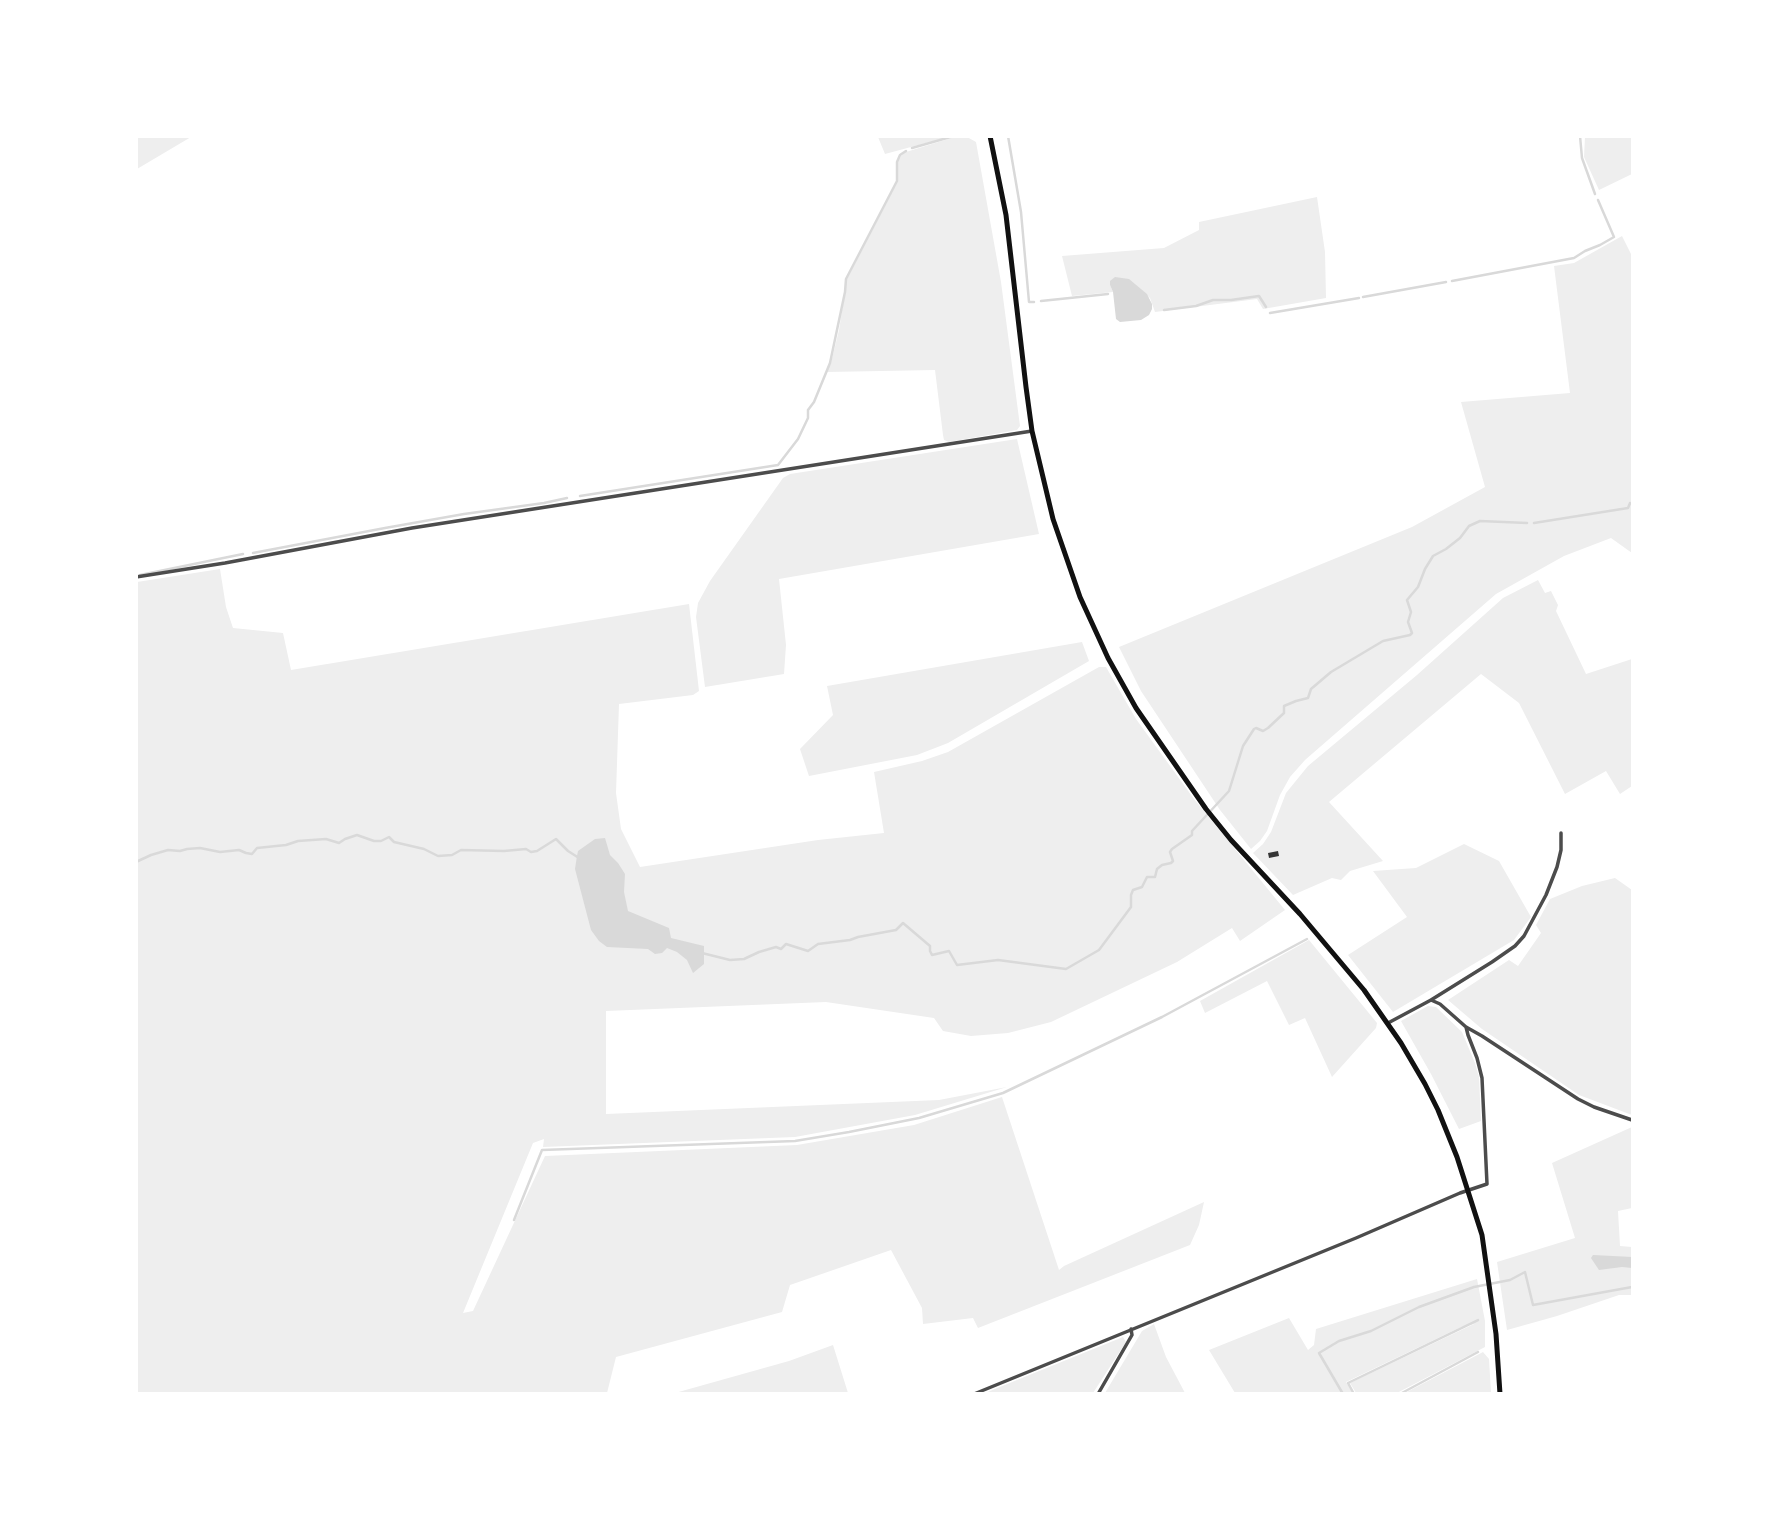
<!DOCTYPE html>
<style>
body{margin:0}
#map{position:relative;width:1769px;height:1530px;overflow:hidden;background:#fff;font-family:Lato,sans-serif}
canvas{display:block}
.frame{position:absolute;inset:0;border:138px solid #fff;pointer-events:none}
</style>
<div id="map">
<canvas width="1769" height="1530"></canvas>
<div class="frame"></div>
</div>
<script>
const context = document.querySelector('canvas').getContext('2d');
context.lineJoin = 'round';
function paint(path, color) { context.fillStyle = color; context.fill(path, 'evenodd'); }
const shape = rows => new Path2D(rows.map(r => 'M' + r).join(''));
function trace(path, color, width, dash) { context.strokeStyle = color; context.lineWidth = width; context.lineCap = dash ? 'butt' : 'round'; context.setLineDash(dash || []); context.stroke(path); }
const green = shape([
 [137,136,191,136,191,137,137,169],
 [958,136,967,137,976,142,1001,282,1020,426,1017,430,949,442,944,440,943,435,935,370,827,372,831,363,839,330,847,279,898,181,898,162,901,156,906,152],
 [878,137,948,137,885,154],
 [1585,137,1632,137,1632,174,1599,190,1584,157],
 [1317,197,1325,252,1326,298,1263,309,1257,299,1155,312,1150,298,1138,287,1110,285,1113,292,1072,296,1062,256,1164,248,1199,230,1199,222],
 [1622,236,1632,256,1632,553,1611,538,1564,556,1496,594,1305,760,1290,777,1280,795,1267,831,1260,841,1251,849,1220,810,1141,691,1119,647,1412,527,1485,487,1461,402,1570,393,1554,266,1574,263],
 [1017,439,1039,534,779,579,786,645,784,674,705,687,696,617,698,603,710,581,783,478,790,474],
 [220,569,226,607,233,628,283,633,291,670,689,604,699,691,693,695,619,704,616,793,621,829,640,867,818,840,884,833,874,772,922,761,948,752,1099,667,1106,667,1136,719,1194,799,1285,910,1240,941,1232,928,1177,962,1051,1022,1008,1033,971,1036,943,1031,934,1018,826,1002,606,1011,606,1114,939,1100,1007,1087,915,1115,795,1137,543,1147,544,1139,533,1143,463,1313,473,1311,545,1156,797,1145,914,1125,1002,1097,1059,1270,1064,1266,1204,1202,1199,1225,1190,1245,978,1328,973,1318,923,1324,922,1308,891,1250,790,1285,782,1312,616,1357,607,1393,137,1394,137,582],
 [1538,580,1545,593,1551,591,1558,605,1556,611,1586,674,1632,659,1632,786,1620,794,1606,771,1565,794,1519,703,1481,674,1329,802,1383,861,1350,871,1341,880,1332,878,1293,895,1253,853,1263,844,1271,832,1286,793,1308,766,1417,675,1503,598],
 [1082,642,1089,661,948,743,917,755,809,776,800,749,833,715,827,686],
 [1464,844,1499,861,1531,917,1514,940,1393,1012,1348,955,1407,917,1373,871,1416,868],
 [1615,878,1632,890,1632,1115,1579,1095,1482,1029,1448,1000,1509,960,1518,966,1541,933,1536,925,1550,899,1582,886],
 [1309,940,1377,1023,1376,1028,1332,1077,1305,1018,1289,1025,1267,981,1205,1013,1200,1001],
 [1428,1006,1436,1007,1462,1032,1475,1063,1479,1077,1481,1121,1459,1129,1431,1074,1401,1021],
 [1632,1127,1632,1208,1618,1211,1620,1246,1632,1247,1632,1295,1619,1295,1557,1316,1507,1330,1497,1262,1575,1238,1552,1163],
 [1477,1279,1485,1321,1485,1347,1397,1393,1356,1393,1350,1383,1474,1324,1461,1327,1346,1382,1353,1393,1235,1393,1209,1350,1289,1318,1308,1350,1314,1345,1316,1329],
 [1154,1324,1166,1357,1185,1393,1105,1393,1142,1331],
 [1123,1337,1126,1342,1093,1393,985,1393],
 [833,1345,848,1393,675,1393,789,1361],
 [1483,1352,1489,1359,1491,1393,1405,1393]
]);
const water = shape([
 [1115,277,1129,279,1147,294,1152,304,1152,309,1149,315,1141,320,1120,322,1116,319,1113,292,1110,285,1110,281],
 [605,838,610,855,618,863,625,874,624,892,628,911,669,928,671,938,704,946,704,964,693,973,687,960,677,952,667,948,662,953,655,954,648,949,607,947,599,941,591,930,575,869,577,856,578,851,595,839],
 [1593,1255,1632,1257,1632,1268,1622,1267,1599,1270,1591,1258]
]);
const stream = shape([
 [1008,136,1021,212,1029,302,1034,302],
 [1580,136,1582,158,1595,194],
 [912,148,954,136],
 [1452,281,1574,258,1585,251,1600,245,1614,237,1598,200],
 [1363,297,1446,282],
 [1041,301,1108,294],
 [1164,310,1196,306,1213,300,1231,300,1259,296,1266,307],
 [1270,313,1359,298],
 [580,496,778,465,798,439,808,418,808,410,814,402,830,363,845,292,846,279,897,181,897,162,900,155,906,151],
 [1534,523,1628,508,1630,503,1632,504],
 [253,553,385,528,464,514,544,503,567,498],
 [140,575,243,554],
 [136,862,151,855,168,850,180,851,187,849,200,848,220,852,239,850,246,853,252,854,257,848,286,845,298,841,326,839,339,843,345,839,357,835,374,841,381,841,389,837,394,842,424,849,438,856,452,855,461,850,504,851,526,849,531,852,537,851,556,839,568,851,579,858],
 [702,953,730,960,744,959,759,952,776,947,781,949,786,944,808,951,818,944,850,940,858,937,896,930,903,923,930,946,930,951,932,955,949,951,957,965,998,960,1066,969,1099,950,1131,907,1131,895,1133,890,1142,887,1147,877,1155,877,1157,869,1162,865,1171,863,1173,861,1170,852,1172,849,1192,835,1192,831,1229,791,1243,746,1254,729,1256,728,1263,731,1268,728,1284,713,1284,706,1296,701,1308,698,1311,689,1331,672,1383,641,1410,635,1412,633,1408,622,1411,612,1407,600,1418,587,1425,569,1433,556,1446,549,1460,538,1469,526,1480,521,1527,523],
 [514,1220,542,1150,795,1141,849,1132,919,1118,1003,1093,1162,1017,1307,939],
 [1343,1394,1319,1353,1339,1341,1371,1331,1419,1307,1474,1287,1510,1280,1525,1272,1533,1305,1632,1287],
 [1354,1394,1348,1383,1350,1382,1478,1320],
 [1400,1394,1478,1352]
]);
const building = shape([
 [1278,851,1279,856,1269,858,1268,853]
]);
const minor = shape([
 [136,577,225,563,412,528,1032,431],
 [1431,1000,1440,1004,1466,1027,1482,1036,1578,1099,1594,1107,1632,1120],
 [1388,1023,1431,1000,1492,962,1515,946,1524,936,1546,895,1557,867,1561,850,1561,833],
 [974,1394,1356,1238,1460,1193,1487,1184,1482,1078,1477,1058,1468,1035,1466,1027],
 [1098,1394,1132,1335,1131,1329]
]);
const secondary = shape([
 [990,136,1006,215,1026,387,1032,431,1053,519,1080,597,1108,658,1136,708,1206,809,1231,840,1300,914,1364,990,1401,1043,1425,1084,1438,1110,1457,1157,1482,1235,1496,1334,1500,1394]
]);
paint(green, '#eee');
paint(water, '#d9d9d9');
trace(stream, '#d9d9d9', 2.5);
paint(building, '#353535');
trace(minor, '#4c4c4c', 3.5);
trace(secondary, '#111', 5);
</script>
